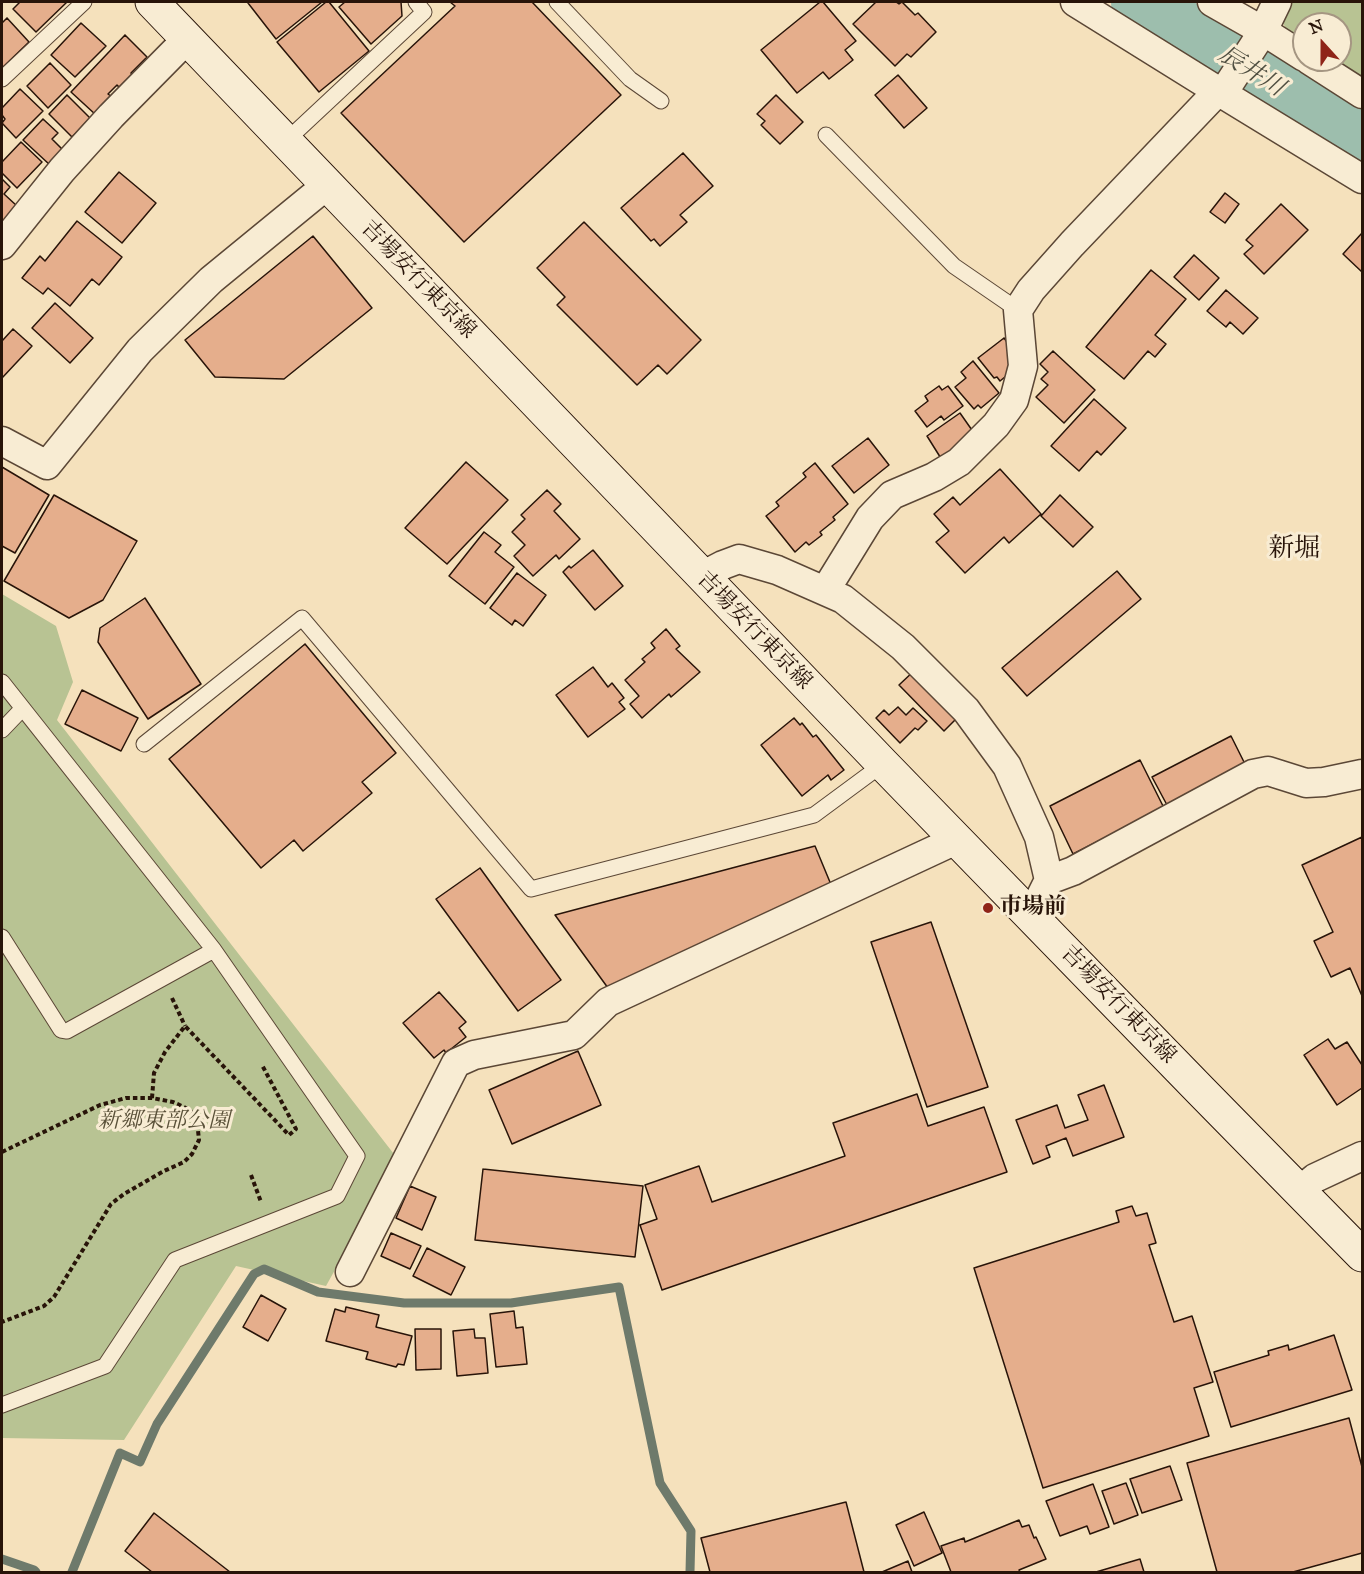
<!DOCTYPE html>
<meta charset="utf-8">
<style>
body{margin:0}
#map{position:relative;width:1364px;height:1574px;overflow:hidden;background:#f5e1bc;font-family:"IM FELL Great Primer",serif}
canvas{display:block}
.frame{position:absolute;inset:0;border:3px solid #281409;pointer-events:none}
.north{position:absolute;left:1292px;top:12px;width:60px;height:60px;box-sizing:border-box;background:#f8ecd3;border:2px solid #a59682;border-radius:50%;rotate:339deg;font-size:16px;font-weight:700;line-height:24px;text-align:center;color:#281409}
.north::after{content:'';display:block;margin:auto;width:21px;height:27px;background:#8f2418;clip-path:polygon(50% 0,100% 100%,50% 72%,0 100%)}
</style>
<div id="map">
<canvas width="1364" height="1574"></canvas>
<div class="frame"></div>
<div class="north">N</div>
</div>
<script>
const context = document.querySelector('canvas').getContext('2d');
context.lineJoin = 'round';
function paint(path, color) { context.fillStyle = color; context.fill(path, 'evenodd'); }
const shape = rows => new Path2D(rows.map(r => 'M' + r).join(''));
function trace(path, color, width, dash) { context.strokeStyle = color; context.lineWidth = width; context.lineCap = dash ? 'butt' : 'round'; context.setLineDash(dash || []); context.stroke(path); }
function label(font, color, halo, rows, align = 'center') {
  context.font = font + ' "IM FELL Great Primer","Noto Serif JP",serif'; context.lineWidth = 6; context.setLineDash([]); context.textBaseline = 'middle'; context.strokeStyle = halo; context.fillStyle = color; for (const [text, x, y, turn = 0] of rows) {
    context.save(); context.translate(x, y); context.rotate((+turn || 0) * Math.PI / 180); context.textAlign = isNaN(turn) ? turn : align; if (halo) context.strokeText(text, 0, 0); context.fillText(text, 0, 0); context.restore();
  }
}
const green = shape([
 [1291,2,1362,2,1362,84,1327,60,1340,60,1340,24,1304,24,1304,45,1288,34,1282,20],
 [2,594,56,626,73,682,57,720,397,1158,326,1286,236,1266,124,1440,2,1438]
]);
const stream = shape([
 [2,1559,34,1570,36,1572],
 [72,1572,120,1453,140,1462,157,1424,254,1274,264,1269,318,1292,404,1303,511,1303,619,1287,660,1483,691,1531,690,1572]
]);
const river = shape([
 [1140,2,1343,131,1362,142]
]);
const building = shape([
 [20,2,67,2,36,32,13,9,20,2],
 [249,2,322,2,276,39,248,3,249,2],
 [326,2,329,2,369,51,319,92,277,42,326,2],
 [345,2,401,2,402,16,371,44,339,7,345,2],
 [450,2,532,2,621,95,464,242,341,113,455,6,450,2],
 [820,2,823,2,856,41,845,50,853,60,829,79,823,72,797,93,761,50,820,2],
 [876,2,896,2,899,4,902,2,915,15,918,13,936,32,911,57,907,54,895,66,853,24,876,2],
 [7,18,29,42,2,68,2,23,7,18],
 [81,23,106,46,75,77,51,55,81,23],
 [125,35,147,57,131,73,134,77,122,90,117,85,108,94,112,97,96,115,71,92,125,35],
 [50,63,71,85,48,108,27,86,50,63],
 [898,75,927,108,904,128,875,95,898,75],
 [20,89,43,111,16,138,2,123,5,119,2,115,2,108,20,89],
 [67,95,90,118,72,137,49,114,67,95],
 [776,95,803,122,780,144,761,125,765,121,757,114,776,95],
 [43,119,58,133,52,139,63,150,50,165,23,140,43,119],
 [21,142,42,162,17,188,2,173,2,162,21,142],
 [683,153,713,186,680,215,687,222,660,246,654,239,651,241,621,208,683,153],
 [119,172,156,203,122,243,85,212,119,172],
 [2,179,10,187,4,194,17,206,3,221,2,220,2,179],
 [1225,193,1239,204,1225,223,1210,212,1225,193],
 [1281,204,1308,230,1264,274,1244,254,1253,246,1246,240,1281,204],
 [77,221,122,257,99,285,92,279,70,306,48,288,43,294,22,278,40,256,45,261,77,221],
 [584,222,701,340,667,374,658,365,637,385,557,305,565,297,537,268,584,222],
 [1362,233,1362,272,1343,254,1362,233],
 [313,236,372,308,284,379,215,377,185,340,313,236],
 [1194,255,1219,278,1199,300,1174,277,1194,255],
 [1151,270,1186,299,1155,335,1166,344,1155,357,1148,351,1124,379,1086,347,1151,270],
 [1226,290,1258,318,1243,334,1230,322,1226,327,1207,311,1226,290],
 [55,303,93,338,70,363,32,328,55,303],
 [13,329,32,346,2,378,2,341,13,329],
 [1004,338,1019,358,1016,368,1000,381,997,377,994,378,978,358,1004,338],
 [1053,351,1095,390,1064,423,1036,397,1048,385,1041,379,1048,372,1040,364,1053,351],
 [973,361,999,393,981,408,978,405,974,409,955,387,966,378,961,372,973,361],
 [939,386,942,390,948,386,963,406,944,420,941,416,927,427,915,411,928,401,925,396,939,386],
 [1094,399,1126,428,1101,455,1097,451,1079,471,1051,446,1094,399],
 [960,413,974,433,942,460,927,436,960,413],
 [868,438,889,465,854,493,832,466,868,438],
 [466,462,508,500,447,564,405,528,466,462],
 [815,463,848,504,833,517,835,520,820,532,822,535,809,545,806,542,795,552,766,516,779,506,776,502,806,477,803,473,815,463],
 [2,467,49,495,15,553,2,546,2,467],
 [1000,469,1041,514,1009,543,1004,537,965,573,936,542,949,531,934,514,953,497,960,505,1000,469],
 [547,490,561,504,554,511,580,539,559,559,556,555,533,576,514,556,525,545,512,532,525,519,521,515,547,490],
 [54,495,137,541,103,600,69,618,4,581,54,495],
 [1060,495,1093,527,1073,547,1041,516,1060,495],
 [484,532,501,545,495,552,514,567,485,604,449,576,484,532],
 [593,550,623,586,595,610,563,572,569,566,571,568,593,550],
 [1117,571,1141,599,1027,696,1002,668,1117,571],
 [517,573,546,595,523,626,515,620,512,625,490,608,517,573],
 [145,598,201,684,148,719,98,642,100,628,145,598],
 [666,629,680,646,676,649,700,672,671,697,669,694,642,718,630,704,639,696,625,680,645,662,642,659,655,648,651,643,666,629],
 [305,644,396,753,362,782,372,793,303,851,294,840,261,868,169,759,305,644],
 [593,667,608,687,612,683,624,698,619,702,625,709,588,737,556,695,593,667],
 [916,669,961,714,944,731,899,685,916,669],
 [82,690,138,718,121,751,65,724,82,690],
 [898,707,906,715,913,708,927,721,918,730,915,728,900,743,876,718,884,710,889,715,898,707],
 [794,718,800,725,802,723,813,737,816,735,844,770,831,780,828,775,802,796,761,745,794,718],
 [1231,736,1245,764,1167,805,1152,777,1231,736],
 [1140,760,1164,808,1073,854,1050,806,1140,760],
 [1362,837,1362,996,1350,968,1331,977,1314,941,1333,932,1302,865,1362,837],
 [815,846,832,887,608,988,555,915,815,846],
 [480,868,561,980,518,1011,436,899,480,868],
 [931,922,988,1087,927,1107,871,942,931,922],
 [439,992,466,1022,459,1028,466,1037,446,1053,444,1050,434,1058,403,1023,439,992],
 [1328,1039,1335,1049,1347,1042,1362,1065,1362,1088,1337,1105,1304,1055,1328,1039],
 [578,1051,601,1105,512,1144,489,1090,578,1051],
 [1104,1085,1124,1137,1073,1156,1066,1138,1046,1146,1050,1157,1033,1164,1016,1120,1057,1105,1065,1128,1088,1120,1078,1095,1104,1085],
 [917,1094,928,1126,984,1107,1007,1172,662,1290,640,1225,657,1219,645,1185,699,1166,712,1202,845,1156,833,1123,917,1094],
 [483,1169,643,1186,635,1257,475,1240,483,1169],
 [410,1186,436,1197,422,1230,396,1218,410,1186],
 [1132,1206,1136,1216,1147,1213,1156,1243,1149,1245,1174,1322,1192,1316,1213,1382,1194,1388,1209,1436,1043,1488,974,1268,1119,1222,1116,1211,1132,1206],
 [391,1233,421,1246,410,1269,381,1256,391,1233],
 [427,1248,465,1267,451,1295,413,1276,427,1248],
 [261,1295,286,1309,268,1341,243,1327,261,1295],
 [346,1307,379,1315,376,1327,412,1336,404,1365,398,1364,396,1367,366,1359,368,1352,326,1341,335,1309,345,1312,346,1307],
 [514,1311,516,1328,523,1327,527,1364,496,1367,490,1314,514,1311],
 [415,1329,441,1329,441,1369,416,1370,415,1329],
 [474,1329,475,1338,485,1338,488,1373,457,1376,453,1331,474,1329],
 [1334,1335,1352,1390,1231,1427,1214,1372,1269,1355,1268,1351,1288,1345,1289,1350,1334,1335],
 [1349,1418,1362,1467,1362,1553,1293,1572,1217,1572,1187,1463,1349,1418],
 [1170,1466,1182,1500,1142,1513,1130,1479,1170,1466],
 [1126,1483,1138,1515,1114,1524,1102,1491,1126,1483],
 [1093,1484,1109,1527,1090,1534,1087,1526,1060,1536,1046,1501,1093,1484],
 [846,1502,864,1572,710,1572,701,1538,846,1502],
 [924,1512,942,1553,914,1566,896,1525,924,1512],
 [154,1513,230,1572,152,1572,125,1551,154,1513],
 [1019,1520,1022,1527,1029,1525,1034,1538,1036,1537,1046,1559,1019,1570,1020,1572,951,1572,941,1546,964,1538,965,1542,1019,1520],
 [1140,1559,1144,1572,1096,1572,1140,1559],
 [908,1561,912,1572,882,1572,908,1561]
]);
const path = shape([
 [172,998,185,1026],
 [152,1098,154,1073,165,1052,185,1026,289,1135,296,1129,262,1065],
 [2,1152,100,1105,126,1098,152,1098,173,1102,190,1110,197,1121,199,1140,192,1154,184,1162,164,1171,124,1194,111,1204,54,1297,44,1306,2,1322],
 [251,1175,261,1202]
]);
const lane = shape([
 [557,2,630,79,661,101],
 [2,79,84,2],
 [826,135,954,266,1018,310],
 [286,141,424,12,416,2],
 [2,682,214,950],
 [2,730,22,709],
 [144,744,302,618,531,889,814,815,883,764],
 [2,937,61,1030,67,1031,214,950,357,1156,337,1196,175,1260,105,1366,2,1405]
]);
const street = shape([
 [1075,2,1218,91,1362,179],
 [1212,2,1263,31,1304,57],
 [1309,60,1362,94],
 [1223,93,1262,33,1277,2],
 [2,245,62,170,111,116,187,39],
 [2,441,47,465,140,350,211,280,327,185],
 [702,576,723,565,739,559,777,570,843,599,903,647,966,710,1007,766,1039,837,1049,880,1031,916],
 [825,591,870,518,892,495,934,477,959,462,996,425,1014,400,1023,366,1018,310,1031,290,1072,244,1218,91],
 [1049,880,1073,871,1253,774,1268,771,1306,783,1324,782,1362,774],
 [1299,1191,1315,1178,1362,1156],
 [350,1272,456,1063,474,1055,574,1035,608,1002,956,840]
]);
const secondary = shape([
 [152,2,883,764,1201,1091,1362,1255]
]);
const markers = [
 [988,908,6,"#8f2418"]
];
const streetNames = [
 ["吉場安行東京線",418,280,46],
 ["吉場安行東京線",754,631,46],
 ["吉場安行東京線",1118,1005,46]
];
const poiNames = [
 ["市場前",1000,908]
];
const parkNames = [
 ["新郷東部公園",164,1122]
];
const waterNames = [
 ["辰井川",1251,72,32]
];
const quarterNames = [
 ["新堀",1294,550]
];
paint(green, '#b8c393');
trace(stream, '#6e7a6b', 9);
trace(river, '#9dbead', 58);
paint(building, '#e5ae8c');
trace(building, '#281409', 1.5);
trace(lane, '#5b4736', 17);
trace(street, '#5b4736', 31);
trace(secondary, '#281409', 35);
trace(path, '#281409', 4, [4.5, 3]);
trace(lane, '#f8ecd3', 15);
trace(street, '#f8ecd3', 28);
trace(secondary, '#f8ecd3', 33);
for (const [x, y, r, color] of markers) { const dot = new Path2D(); dot.arc(x, y, r, 0, 2 * Math.PI); context.fillStyle = color; context.fill(dot); trace(dot, '#f8ecd3', 2); }
label('22px', '#281409', '#f8ecd3', streetNames);
label('bold 22px', '#281409', '#f8ecd3', poiNames, 'left');
label('italic 22px', '#5a5139', '#f8ecd3', parkNames);
label('italic 24px', '#515042', '#f8ecd3', waterNames);
label('26px', '#281409', '#f8ecd3', quarterNames);
</script>
